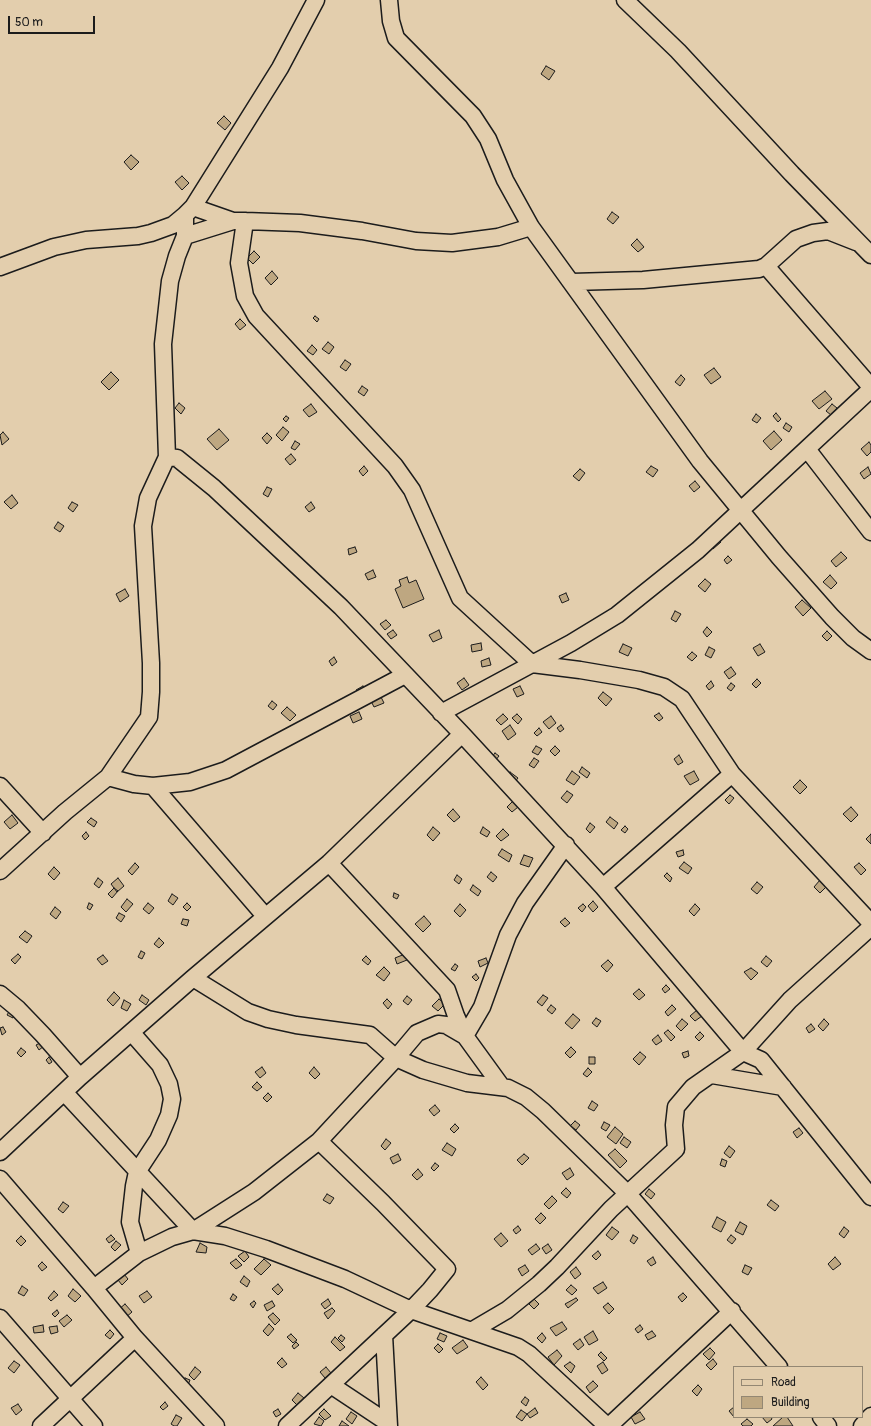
<!DOCTYPE html>
<style>
body{margin:0}
#map{position:relative;width:871px;height:1426px;overflow:hidden;background:#e3cead;font-family:Pangolin,sans-serif}
canvas{display:block}
.legend{position:absolute;left:733px;top:1366px;width:130px;height:52px;box-sizing:border-box;background:#e3cead;border:1px solid #938773;margin:0;padding:5px 7px;list-style:none;font-size:12px;color:#1c1c1c}
.legend li{display:flex;align-items:center;gap:8px;height:20px}
.legend b{width:20px;border:1px solid #938773}
.scale{position:absolute;left:8px;top:16px;width:87px;height:18px;box-sizing:border-box;border:2px solid #1c1c1c;border-top:0;padding-left:5px;font-size:12px;line-height:14px;white-space:nowrap;color:#1c1c1c;-webkit-text-stroke:3px #e3cead;paint-order:stroke}
</style>
<div id="map">
<canvas width="871" height="1426"></canvas>
<ul class="legend">
<li><b style="height:5px;background:#e3cead"></b>Road</li>
<li><b style="height:11px;background:#bea781"></b>Building</li>
</ul>
<div class="scale">50 m</div>
</div>
<script>
const context = document.querySelector('canvas').getContext('2d');
context.lineJoin = 'round';
function paint(path, color) { context.fillStyle = color; context.fill(path, 'evenodd'); }
const shape = rows => new Path2D(rows.map(r => 'M' + r).join(''));
function trace(path, color, width, dash) { context.strokeStyle = color; context.lineWidth = width; context.lineCap = dash ? 'butt' : 'round'; context.setLineDash(dash || []); context.stroke(path); }
const building = shape([
 [546,66,555,71,549,80,541,74,546,66],
 [224,116,231,123,225,130,217,123,224,116],
 [131,155,139,162,131,170,124,162,131,155],
 [182,176,189,183,182,190,175,182,182,176],
 [612,212,619,217,613,224,607,219,612,212],
 [637,239,644,247,638,252,631,245,637,239],
 [254,251,260,257,253,264,247,258,254,251],
 [272,271,278,278,271,285,265,278,272,271],
 [315,316,319,319,317,322,313,318,315,316],
 [240,319,246,325,240,330,235,324,240,319],
 [328,342,334,347,329,354,322,349,328,342],
 [312,345,317,350,313,355,307,351,312,345],
 [345,360,351,364,346,371,340,367,345,360],
 [714,368,721,377,711,384,704,375,714,368],
 [111,372,119,380,109,390,101,382,111,372],
 [681,375,685,379,680,386,675,382,681,375],
 [362,386,368,390,364,396,358,392,362,386],
 [825,391,832,399,819,409,812,401,825,391],
 [179,403,185,408,181,414,175,408,179,403],
 [311,404,317,412,309,417,303,410,311,404],
 [832,404,837,408,831,415,826,411,832,404],
 [776,413,781,419,778,422,773,416,776,413],
 [756,414,761,418,757,423,752,420,756,414],
 [286,416,289,418,286,422,283,419,286,416],
 [786,423,792,427,789,432,783,428,786,423],
 [283,427,289,432,282,441,276,435,283,427],
 [219,429,229,440,217,450,207,439,219,429],
 [774,431,782,440,771,450,763,441,774,431],
 [3,432,9,439,2,445,0,435,3,432],
 [267,433,272,438,267,444,262,438,267,433],
 [295,441,300,444,295,450,291,448,295,441],
 [869,442,871,445,871,452,867,456,861,449,869,442],
 [291,454,296,460,290,465,285,459,291,454],
 [364,466,368,471,363,476,359,471,364,466],
 [651,466,658,470,653,477,646,472,651,466],
 [868,467,871,474,864,479,860,473,868,467],
 [580,469,585,473,579,481,573,476,580,469],
 [695,481,700,487,694,492,689,486,695,481],
 [267,487,272,489,268,497,263,494,267,487],
 [12,495,18,503,11,509,4,502,12,495],
 [72,502,78,505,73,512,68,508,72,502],
 [311,502,315,508,309,512,305,507,311,502],
 [58,522,64,526,60,532,54,528,58,522],
 [717,538,721,542,713,549,710,544,717,538],
 [355,547,357,552,349,555,348,549,355,547],
 [841,552,847,558,836,567,831,561,841,552],
 [728,556,732,560,727,564,724,560,728,556],
 [373,570,376,577,368,580,365,574,373,570],
 [830,575,837,583,831,589,823,582,830,575],
 [407,577,409,583,416,580,424,599,403,608,395,589,401,586,399,580,407,577],
 [705,579,711,584,705,592,698,586,705,579],
 [125,589,129,596,120,602,116,594,125,589],
 [566,593,569,600,562,603,559,596,566,593],
 [802,600,811,608,803,616,795,607,802,600],
 [675,611,681,614,676,622,671,619,675,611],
 [386,620,391,625,385,630,380,624,386,620],
 [707,627,712,632,707,637,703,632,707,627],
 [393,630,397,635,391,639,387,634,393,630],
 [439,630,442,638,433,642,429,635,439,630],
 [827,631,832,636,827,641,822,636,827,631],
 [481,643,482,650,472,652,471,645,481,643],
 [623,644,632,648,628,656,619,652,623,644],
 [760,644,765,652,758,656,753,648,760,644],
 [709,647,715,650,711,658,705,655,709,647],
 [692,652,697,656,692,661,687,657,692,652],
 [334,657,337,662,332,666,329,661,334,657],
 [489,658,491,665,482,667,481,661,489,658],
 [731,667,736,674,729,679,724,672,731,667],
 [464,678,469,685,462,690,457,683,464,678],
 [757,679,761,683,756,688,752,684,757,679],
 [711,681,714,686,709,690,706,686,711,681],
 [731,683,735,686,731,691,727,688,731,683],
 [363,686,366,690,360,695,356,690,363,686],
 [520,686,524,694,517,697,513,689,520,686],
 [603,692,612,699,606,706,598,698,603,692],
 [379,693,384,703,374,707,369,697,379,693],
 [272,701,277,705,273,710,268,706,272,701],
 [287,707,296,715,290,721,281,713,287,707],
 [359,712,362,719,353,723,350,716,359,712],
 [659,713,663,718,659,721,654,716,659,713],
 [503,714,508,719,501,725,496,720,503,714],
 [517,714,522,719,518,724,512,718,517,714],
 [551,716,556,723,549,729,543,722,551,716],
 [510,725,516,734,508,740,502,731,510,725],
 [561,725,564,729,560,732,557,728,561,725],
 [539,728,542,732,537,736,534,733,539,728],
 [536,746,542,749,538,755,532,752,536,746],
 [555,746,560,751,555,756,550,751,555,746],
 [495,753,499,756,495,761,491,758,495,753],
 [679,755,683,762,678,765,674,759,679,755],
 [534,758,539,761,534,768,529,765,534,758],
 [582,767,590,773,587,778,579,772,582,767],
 [572,771,580,777,574,785,566,780,572,771],
 [694,771,699,780,690,785,684,776,694,771],
 [510,772,518,778,514,783,506,777,510,772],
 [800,780,807,787,800,794,793,787,800,780],
 [567,791,573,795,567,803,561,798,567,791],
 [730,795,734,798,729,804,725,800,730,795],
 [513,801,518,807,512,812,507,807,513,801],
 [851,807,858,815,851,822,843,814,851,807],
 [453,809,460,817,454,822,447,815,453,809],
 [12,815,18,823,10,829,4,822,12,815],
 [610,817,618,823,614,829,606,822,610,817],
 [91,818,97,822,94,827,87,822,91,818],
 [590,823,595,827,590,833,586,829,590,823],
 [625,826,628,829,625,833,621,830,625,826],
 [433,827,440,833,433,841,427,835,433,827],
 [483,827,490,832,487,837,480,833,483,827],
 [503,829,509,835,501,841,496,836,503,829],
 [86,832,89,836,85,840,82,836,86,832],
 [871,834,871,844,866,839,871,834],
 [502,849,512,855,509,862,498,855,502,849],
 [683,850,684,855,678,857,676,852,683,850],
 [524,855,533,858,529,867,520,864,524,855],
 [684,862,692,868,688,874,679,868,684,862],
 [135,863,139,867,132,875,128,871,135,863],
 [859,863,866,870,861,875,854,867,859,863],
 [54,867,60,873,54,880,48,874,54,867],
 [491,872,497,877,493,882,487,877,491,872],
 [667,873,672,878,670,882,664,876,667,873],
 [457,875,462,879,459,884,454,880,457,875],
 [98,878,103,882,99,888,94,884,98,878],
 [118,878,124,886,117,892,111,884,118,878],
 [820,880,826,887,820,893,814,887,820,880],
 [757,882,763,887,757,894,751,889,757,882],
 [473,885,481,891,478,896,470,890,473,885],
 [114,888,118,891,112,898,108,894,114,888],
 [394,893,399,895,397,899,393,897,394,893],
 [172,894,178,898,173,905,168,901,172,894],
 [127,899,133,904,126,912,121,907,127,899],
 [593,901,598,907,593,912,588,906,593,901],
 [89,903,93,905,90,910,87,908,89,903],
 [148,903,154,908,149,914,143,909,148,903],
 [187,903,191,907,187,911,183,907,187,903],
 [460,904,466,910,460,917,454,911,460,904],
 [583,904,586,907,582,912,578,908,583,904],
 [695,904,700,909,694,916,689,911,695,904],
 [55,907,61,912,56,919,50,914,55,907],
 [119,913,125,916,121,922,116,918,119,913],
 [424,916,431,924,423,932,415,924,424,916],
 [565,918,570,923,565,927,560,922,565,918],
 [183,919,189,920,187,926,181,924,183,919],
 [25,931,32,936,27,943,19,937,25,931],
 [159,938,164,943,159,948,154,944,159,938],
 [141,951,145,953,142,959,138,957,141,951],
 [18,954,21,957,15,964,11,960,18,954],
 [405,954,407,960,397,964,395,958,405,954],
 [103,955,108,961,102,965,97,959,103,955],
 [366,956,371,961,368,965,362,960,366,956],
 [766,956,772,961,767,967,761,962,766,956],
 [486,958,488,963,480,967,478,961,486,958],
 [608,960,613,965,607,972,601,966,608,960],
 [455,964,458,966,455,971,451,969,455,964],
 [384,967,390,973,384,981,376,975,384,967],
 [751,968,758,973,751,980,744,972,751,968],
 [476,974,479,978,476,981,472,977,476,974],
 [666,985,670,989,665,993,662,989,666,985],
 [639,989,645,995,639,1000,633,994,639,989],
 [114,992,120,998,113,1006,107,1000,114,992],
 [142,995,149,1000,146,1005,139,1000,142,995],
 [543,995,548,998,542,1006,537,1002,543,995],
 [407,996,412,1000,408,1005,403,1001,407,996],
 [387,999,392,1004,388,1009,383,1003,387,999],
 [439,999,445,1004,438,1011,432,1006,439,999],
 [124,1000,131,1004,127,1011,121,1008,124,1000],
 [551,1005,556,1009,552,1014,547,1010,551,1005],
 [672,1005,676,1009,668,1016,665,1012,672,1005],
 [10,1010,15,1013,13,1018,7,1015,10,1010],
 [697,1010,702,1016,695,1021,690,1016,697,1010],
 [573,1014,580,1020,572,1029,565,1023,573,1014],
 [596,1018,601,1021,597,1027,592,1023,596,1018],
 [682,1019,688,1024,681,1031,676,1026,682,1019],
 [824,1019,829,1024,823,1031,818,1026,824,1019],
 [811,1024,815,1029,809,1033,806,1028,811,1024],
 [3,1027,6,1032,2,1035,0,1028,3,1027],
 [668,1030,675,1037,671,1041,664,1033,668,1030],
 [700,1032,704,1036,699,1041,695,1037,700,1032],
 [658,1035,662,1041,656,1045,652,1040,658,1035],
 [42,1042,44,1046,39,1050,36,1045,42,1042],
 [571,1047,576,1052,570,1058,565,1053,571,1047],
 [21,1048,26,1052,21,1057,17,1053,21,1048],
 [688,1051,689,1056,684,1058,682,1053,688,1051],
 [640,1052,646,1057,639,1065,633,1059,640,1052],
 [49,1057,52,1062,49,1064,46,1060,49,1057],
 [589,1057,595,1057,595,1064,589,1064,589,1057],
 [262,1067,266,1073,260,1078,255,1072,262,1067],
 [314,1067,320,1074,315,1079,309,1073,314,1067],
 [588,1068,592,1072,587,1077,583,1074,588,1068],
 [257,1082,262,1087,257,1091,252,1087,257,1082],
 [268,1093,272,1097,267,1102,263,1098,268,1093],
 [592,1101,598,1105,594,1111,588,1108,592,1101],
 [435,1105,440,1111,434,1116,429,1110,435,1105],
 [575,1121,580,1125,576,1130,570,1126,575,1121],
 [604,1122,610,1125,606,1131,601,1128,604,1122],
 [455,1124,459,1128,454,1133,450,1129,455,1124],
 [615,1127,623,1134,616,1144,607,1137,615,1127],
 [799,1128,803,1133,797,1138,793,1132,799,1128],
 [624,1137,631,1142,627,1148,620,1143,624,1137],
 [386,1139,391,1143,385,1150,381,1146,386,1139],
 [447,1143,456,1149,452,1156,442,1150,447,1143],
 [729,1146,735,1151,730,1158,724,1153,729,1146],
 [615,1149,627,1161,620,1168,608,1155,615,1149],
 [398,1154,401,1160,393,1164,390,1158,398,1154],
 [524,1154,529,1158,522,1165,517,1160,524,1154],
 [722,1159,727,1161,725,1167,720,1165,722,1159],
 [435,1163,439,1166,434,1171,431,1168,435,1163],
 [570,1168,574,1175,567,1180,562,1173,570,1168],
 [418,1169,423,1175,417,1180,412,1175,418,1169],
 [566,1188,571,1193,567,1198,561,1193,566,1188],
 [649,1189,655,1194,651,1199,645,1194,649,1189],
 [327,1194,334,1198,330,1204,323,1200,327,1194],
 [552,1196,557,1201,549,1209,544,1204,552,1196],
 [771,1200,779,1206,775,1211,767,1205,771,1200],
 [63,1202,69,1206,63,1213,58,1209,63,1202],
 [541,1213,546,1218,540,1224,535,1219,541,1213],
 [717,1217,726,1222,721,1232,712,1227,717,1217],
 [740,1222,747,1226,743,1235,735,1231,740,1222],
 [518,1226,521,1230,516,1234,513,1230,518,1226],
 [612,1227,619,1232,612,1240,606,1235,612,1227],
 [844,1227,849,1231,844,1238,839,1234,844,1227],
 [501,1233,508,1241,501,1247,494,1239,501,1233],
 [111,1235,115,1239,109,1243,106,1239,111,1235],
 [633,1235,638,1238,634,1244,630,1241,633,1235],
 [731,1235,736,1239,732,1244,727,1240,731,1235],
 [21,1236,26,1241,21,1246,16,1241,21,1236],
 [116,1241,121,1245,115,1251,111,1247,116,1241],
 [200,1243,207,1247,206,1253,196,1252,200,1243],
 [536,1244,540,1249,532,1255,528,1250,536,1244],
 [548,1244,552,1250,546,1254,542,1248,548,1244],
 [245,1251,249,1257,244,1262,238,1256,245,1251],
 [598,1251,601,1255,596,1260,592,1256,598,1251],
 [653,1257,656,1263,651,1266,647,1261,653,1257],
 [835,1257,841,1264,833,1270,828,1264,835,1257],
 [236,1259,242,1265,236,1269,230,1263,236,1259],
 [264,1259,271,1265,261,1275,254,1269,264,1259],
 [42,1262,47,1267,42,1271,38,1266,42,1262],
 [525,1265,529,1271,522,1276,518,1269,525,1265],
 [745,1265,752,1268,748,1275,742,1272,745,1265],
 [576,1267,581,1274,575,1279,570,1272,576,1267],
 [124,1274,128,1279,122,1285,118,1280,124,1274],
 [244,1276,250,1281,247,1287,240,1282,244,1276],
 [603,1282,607,1288,598,1294,593,1288,603,1282],
 [278,1284,283,1290,278,1295,272,1289,278,1284],
 [571,1285,577,1290,572,1295,566,1290,571,1285],
 [22,1286,28,1290,24,1296,18,1293,22,1286],
 [73,1289,81,1296,75,1302,68,1296,73,1289],
 [54,1291,58,1295,51,1301,48,1298,54,1291],
 [147,1291,152,1297,144,1303,139,1296,147,1291],
 [683,1293,687,1297,682,1302,678,1297,683,1293],
 [233,1294,237,1297,234,1301,230,1299,233,1294],
 [576,1298,578,1300,568,1308,565,1304,576,1298],
 [328,1299,331,1304,325,1309,321,1304,328,1299],
 [534,1299,539,1304,534,1309,529,1304,534,1299],
 [254,1301,256,1303,253,1308,250,1304,254,1301],
 [272,1301,275,1306,267,1311,264,1305,272,1301],
 [608,1303,614,1309,609,1314,603,1307,608,1303],
 [125,1304,132,1312,125,1318,118,1310,125,1304],
 [332,1308,335,1311,328,1319,324,1313,332,1308],
 [57,1310,59,1313,55,1317,52,1314,57,1310],
 [273,1313,280,1320,275,1325,268,1317,273,1313],
 [67,1315,72,1320,64,1327,59,1321,67,1315],
 [562,1322,567,1329,556,1336,550,1328,562,1322],
 [269,1324,274,1329,268,1336,263,1331,269,1324],
 [43,1325,44,1332,34,1333,33,1327,43,1325],
 [640,1325,643,1329,638,1333,635,1329,640,1325],
 [57,1326,58,1332,51,1334,49,1327,57,1326],
 [110,1330,114,1334,110,1339,105,1335,110,1330],
 [593,1331,598,1340,589,1345,584,1337,593,1331],
 [652,1331,656,1336,648,1340,645,1335,652,1331],
 [440,1333,447,1336,444,1342,437,1339,440,1333],
 [542,1333,546,1338,542,1343,537,1338,542,1333],
 [291,1334,297,1340,293,1343,287,1337,291,1334],
 [341,1335,345,1338,342,1342,338,1338,341,1335],
 [335,1337,345,1347,340,1351,331,1342,335,1337],
 [580,1339,584,1345,578,1350,573,1344,580,1339],
 [463,1340,468,1347,457,1354,452,1348,463,1340],
 [296,1342,299,1345,294,1349,292,1346,296,1342],
 [438,1344,443,1349,439,1353,434,1348,438,1344],
 [710,1348,715,1353,709,1360,703,1354,710,1348],
 [557,1350,562,1356,554,1365,548,1357,557,1350],
 [601,1352,607,1358,604,1361,598,1355,601,1352],
 [282,1358,287,1364,282,1368,277,1363,282,1358],
 [713,1359,717,1364,711,1370,706,1365,713,1359],
 [14,1361,20,1365,14,1373,8,1368,14,1361],
 [570,1362,575,1366,571,1373,564,1366,570,1362],
 [603,1362,608,1370,602,1374,597,1366,603,1362],
 [195,1367,201,1372,194,1380,189,1375,195,1367],
 [326,1367,331,1373,325,1378,320,1372,326,1367],
 [481,1377,488,1385,483,1390,476,1382,481,1377],
 [185,1378,190,1380,188,1385,183,1383,185,1378],
 [593,1381,598,1386,590,1393,586,1387,593,1381],
 [698,1385,702,1389,697,1396,692,1391,698,1385],
 [298,1393,304,1398,297,1405,292,1400,298,1393],
 [525,1397,529,1400,526,1406,521,1402,525,1397],
 [165,1402,168,1406,163,1410,160,1407,165,1402],
 [18,1404,22,1410,16,1415,11,1408,18,1404],
 [734,1407,734,1417,729,1411,734,1407],
 [535,1408,538,1413,530,1418,527,1414,535,1408],
 [278,1409,281,1414,276,1417,273,1412,278,1409],
 [324,1409,331,1416,325,1420,319,1414,324,1409],
 [521,1410,527,1414,522,1421,516,1417,521,1410],
 [351,1412,357,1416,352,1424,346,1419,351,1412],
 [640,1412,645,1419,635,1424,631,1417,640,1412],
 [176,1415,182,1418,177,1426,174,1426,171,1424,176,1415],
 [319,1417,324,1421,321,1426,314,1424,319,1417],
 [762,1417,771,1417,772,1419,767,1423,762,1417],
 [783,1417,787,1417,793,1426,773,1426,783,1417],
 [747,1419,753,1424,751,1426,743,1426,741,1424,747,1419],
 [342,1421,349,1426,339,1426,342,1421]
]);
const minor = shape([
 [389,0,391,21,396,38,473,116,488,139,505,180,531,227,700,461,779,557,832,617,853,638,871,651],
 [625,0,678,51,792,174,871,255],
 [193,207,233,221],
 [245,221,239,263,245,296,256,316,395,466,412,490,460,598,532,664,580,670,639,680,664,687,682,699,732,774,871,923],
 [185,236,233,221,245,221,300,223,362,231,416,241,452,243,498,237,531,227],
 [766,266,871,387],
 [0,267,54,247,86,240,138,236,151,233,173,225,185,215,193,207,280,68,316,0],
 [572,282,643,280,759,269,766,266,796,239,813,233,828,231,856,242],
 [807,449,871,532],
 [167,457,177,458,214,488,341,607,462,734,603,887,743,1052,761,1060,871,1197],
 [441,713,571,643,617,615,698,550,871,389],
 [108,777,134,784,153,786,190,782,226,770,405,675],
 [0,786,43,833],
 [153,786,265,916],
 [329,863,447,990,456,1016,465,1036,502,1087],
 [0,871,65,812,108,777,149,717,151,692,151,663,143,526,148,498,167,457,163,344,170,281,177,256,185,236,185,215],
 [603,887,732,774],
 [193,978,248,1012,268,1019,296,1025,370,1035,396,1058,423,1070,467,1083,508,1088,526,1097,543,1111,628,1194,779,1367],
 [0,994,18,1009,43,1035,80,1077],
 [132,1033,160,1065,169,1084,172,1099,169,1115,158,1140,137,1172,134,1186,130,1222,139,1253],
 [465,1036,482,1007,508,935,525,903,566,845],
 [712,1075,783,1087],
 [64,1092,193,1231,254,1192,319,1141],
 [0,1152,80,1077,193,978,329,863,462,734],
 [0,1179,94,1288,135,1338,216,1426],
 [94,1288,139,1253,172,1237,193,1231,225,1236,266,1249,345,1279,411,1310,518,1347,529,1354,607,1426],
 [0,1318,94,1426],
 [473,1330,507,1310,539,1284,557,1267,611,1209,676,1149,674,1125,676,1107,693,1087,743,1052,790,1000,871,927],
 [384,1335,389,1426],
 [331,1385,388,1423],
 [821,1417,828,1426],
 [41,1426,135,1338],
 [287,1426,411,1310,430,1290,447,1269,383,1203,319,1141,396,1058,417,1033,438,1024,446,1025,465,1036],
 [609,1426,732,1311],
 [862,1426,871,1416]
]);
paint(building, '#bea781');
trace(building, '#1c1c1c', 1);
trace(minor, '#1c1c1c', 19);
trace(minor, '#e3cead', 16);
</script>
